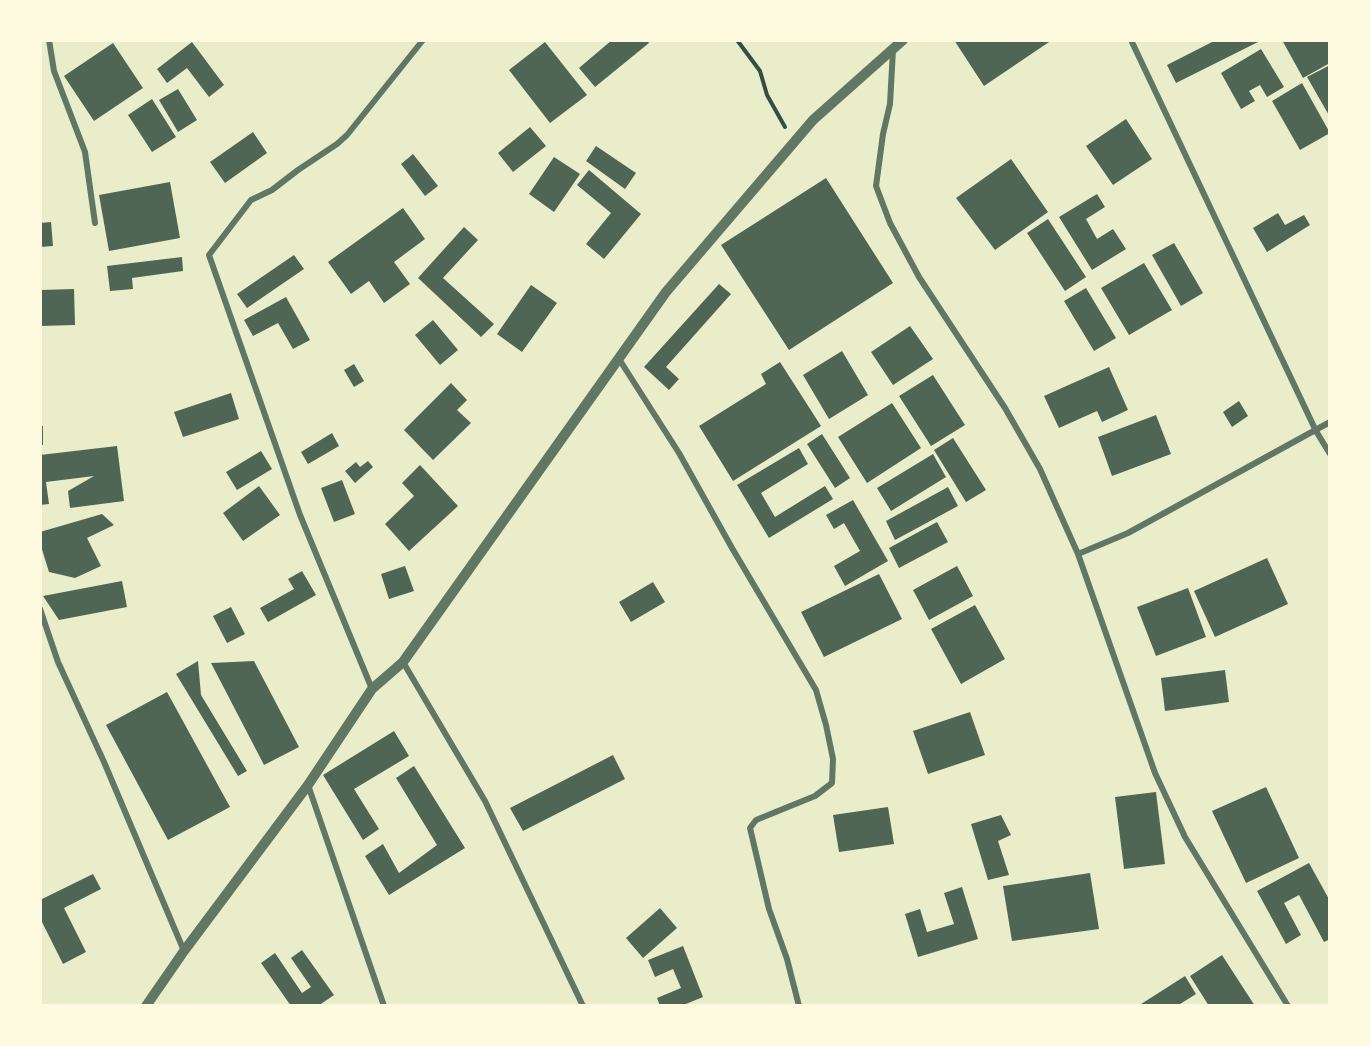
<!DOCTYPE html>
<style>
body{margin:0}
#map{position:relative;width:1370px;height:1046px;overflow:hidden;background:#e9edc9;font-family:Commissioner,sans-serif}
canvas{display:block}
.frame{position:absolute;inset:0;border:42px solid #fefae0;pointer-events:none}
</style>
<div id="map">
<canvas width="1370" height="1046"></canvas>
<div class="frame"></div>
</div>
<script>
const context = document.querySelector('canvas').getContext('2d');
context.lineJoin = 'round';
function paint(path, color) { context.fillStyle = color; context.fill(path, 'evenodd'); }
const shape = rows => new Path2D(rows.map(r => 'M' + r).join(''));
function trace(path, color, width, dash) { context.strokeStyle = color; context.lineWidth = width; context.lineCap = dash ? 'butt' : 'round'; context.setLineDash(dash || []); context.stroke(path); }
const building = shape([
 [612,40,647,40,649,43,595,87,579,68],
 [954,40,1052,40,984,86],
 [1216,40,1262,40,1176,83,1167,65],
 [1282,40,1330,40,1330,63,1303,78],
 [192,42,224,85,209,97,187,68,167,83,157,69],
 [545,42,587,95,550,123,509,70],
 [113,43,143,88,94,121,64,76],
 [1261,49,1284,87,1267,97,1260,85,1249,91,1255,101,1241,109,1221,73],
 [1330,65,1330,117,1307,77],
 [1302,83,1330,133,1300,150,1272,101],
 [178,89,197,120,178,132,159,100],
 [152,99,176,137,152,152,128,115],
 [1126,119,1152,159,1113,185,1086,146],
 [530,127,546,146,513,172,498,153],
 [253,132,267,153,225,183,210,162],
 [596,146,636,173,625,189,586,161],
 [413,154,438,186,425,196,401,164],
 [554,157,580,174,554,212,529,194],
 [1011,159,1048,212,995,250,956,198],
 [589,170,641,214,604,259,586,244,611,213,577,185],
 [826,178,893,283,789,350,721,245],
 [170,182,180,238,109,251,99,195],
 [1097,194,1105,207,1086,219,1097,239,1113,229,1126,249,1092,270,1059,217],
 [403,208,425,239,394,262,410,284,384,303,369,281,351,294,328,262],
 [1278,213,1285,225,1304,215,1310,225,1267,252,1253,228],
 [1048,219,1086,277,1065,291,1027,233],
 [51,222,53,246,40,247,40,223],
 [464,227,478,240,443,278,494,324,481,337,418,278],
 [1174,243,1203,293,1181,306,1152,255],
 [294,255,304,269,247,308,237,294],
 [182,257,183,271,132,278,133,289,110,291,107,266],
 [1144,263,1172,310,1129,335,1101,288],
 [719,284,731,294,666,367,679,379,669,390,644,367],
 [531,285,557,303,522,352,497,334],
 [1086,288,1116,338,1094,351,1064,301],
 [74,289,75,325,40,326,40,290],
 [286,297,310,340,293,349,278,323,253,336,244,320],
 [433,320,458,350,440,365,415,335],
 [910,326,933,359,893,385,871,352],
 [842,351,868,395,829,419,803,375],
 [780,362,821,426,733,481,699,426,766,384,761,374],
 [354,364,364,381,354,387,344,370],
 [1109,367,1128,410,1102,422,1097,411,1059,428,1044,396],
 [933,375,965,425,931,446,899,396],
 [451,383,467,400,457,410,471,423,433,460,404,430],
 [231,393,239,419,183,437,174,412],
 [1239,401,1248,416,1232,427,1223,412],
 [892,403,921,448,867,483,838,437],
 [1156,415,1171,454,1112,476,1098,437],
 [40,426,43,426,43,445,40,445],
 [332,433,339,446,308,464,301,452],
 [822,434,850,478,835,488,807,444],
 [953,438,986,490,966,502,934,450],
 [117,446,124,501,70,508,68,491,94,476,46,482,49,504,40,505,40,455],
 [799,448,808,464,761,493,775,517,825,486,833,499,769,538,737,485],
 [261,451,272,469,237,490,226,472],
 [933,454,946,477,891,511,877,488],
 [368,461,373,467,355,483,345,471,356,462,360,467],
 [420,465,458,506,409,551,385,524,414,496,402,483],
 [342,480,355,514,334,522,321,488],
 [259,486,280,515,243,541,223,513],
 [948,487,958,506,895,540,886,521],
 [853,500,888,561,845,586,834,566,860,551,844,523,834,529,826,515],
 [102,514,114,525,87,538,101,566,75,578,49,572,40,543,40,532],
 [937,522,948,542,899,568,889,548],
 [1267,558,1288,604,1215,637,1194,591],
 [405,566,414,591,389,599,381,574],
 [957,566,973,596,929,620,913,590],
 [302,571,316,595,268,622,260,608,294,589,288,579],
 [879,574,902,619,824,657,801,612],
 [122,581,127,607,59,620,43,596],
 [653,582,665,602,631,622,619,602],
 [1188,588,1206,637,1156,656,1137,607],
 [975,605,1005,659,961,684,931,629],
 [231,607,245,634,227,643,213,616],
 [198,661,201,695,247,771,238,776,176,674],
 [254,661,299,747,264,765,211,663],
 [1225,670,1229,702,1165,711,1161,678],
 [167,692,230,807,168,840,106,725],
 [970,712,985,755,928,774,913,731],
 [394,731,409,756,354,789,379,829,363,840,323,775],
 [613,755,625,779,523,831,510,808],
 [414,766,465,848,389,895,365,856,383,844,399,873,437,845,396,778],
 [1266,787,1299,858,1246,883,1212,811],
 [1156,792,1165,864,1124,869,1115,797],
 [888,807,894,844,839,852,833,815],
 [1001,815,1011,835,998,841,1009,875,988,880,971,824],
 [1309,863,1330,901,1330,939,1324,942,1299,895,1284,903,1301,935,1286,944,1257,891],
 [1090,873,1099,929,1012,941,1003,886],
 [93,874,101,889,64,908,86,952,63,964,40,918,40,900],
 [962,887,978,939,918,957,905,914,920,909,927,932,954,924,944,893],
 [660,908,677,928,643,958,626,938],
 [683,946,703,997,681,1006,660,1006,657,998,681,988,673,969,655,977,648,960],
 [302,950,334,995,318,1006,291,1006,261,963,275,953,302,993,311,987,291,958],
 [1222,955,1255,1006,1209,1006,1190,976],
 [1185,976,1196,994,1177,1006,1138,1006]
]);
const path = shape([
 [737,40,760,71,767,95,785,127]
]);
const minor = shape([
 [49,40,54,71,85,152,95,223],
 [1131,40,1316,431,1330,454],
 [893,50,890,104,883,134,876,186,890,223,919,277,1005,408,1040,469,1078,554,1155,773,1185,837,1288,1006],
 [619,359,679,453,732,548,816,690,826,725,833,759,832,783,815,796,756,820,750,828,769,909,787,959,799,1006],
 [1078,554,1128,533,1330,422],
 [40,609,58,662,104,762,184,951],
 [403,662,485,801,583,1006],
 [372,689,300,515,209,255,251,200,272,190,298,170,337,144,347,135,423,40],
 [308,785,384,1006]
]);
const tertiary = shape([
 [146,1006,184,951,308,785,372,689,403,662,666,292,813,120,903,40]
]);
paint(building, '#4f6655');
trace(path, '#344e41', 4);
trace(minor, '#617663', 6);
trace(tertiary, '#617663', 10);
</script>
